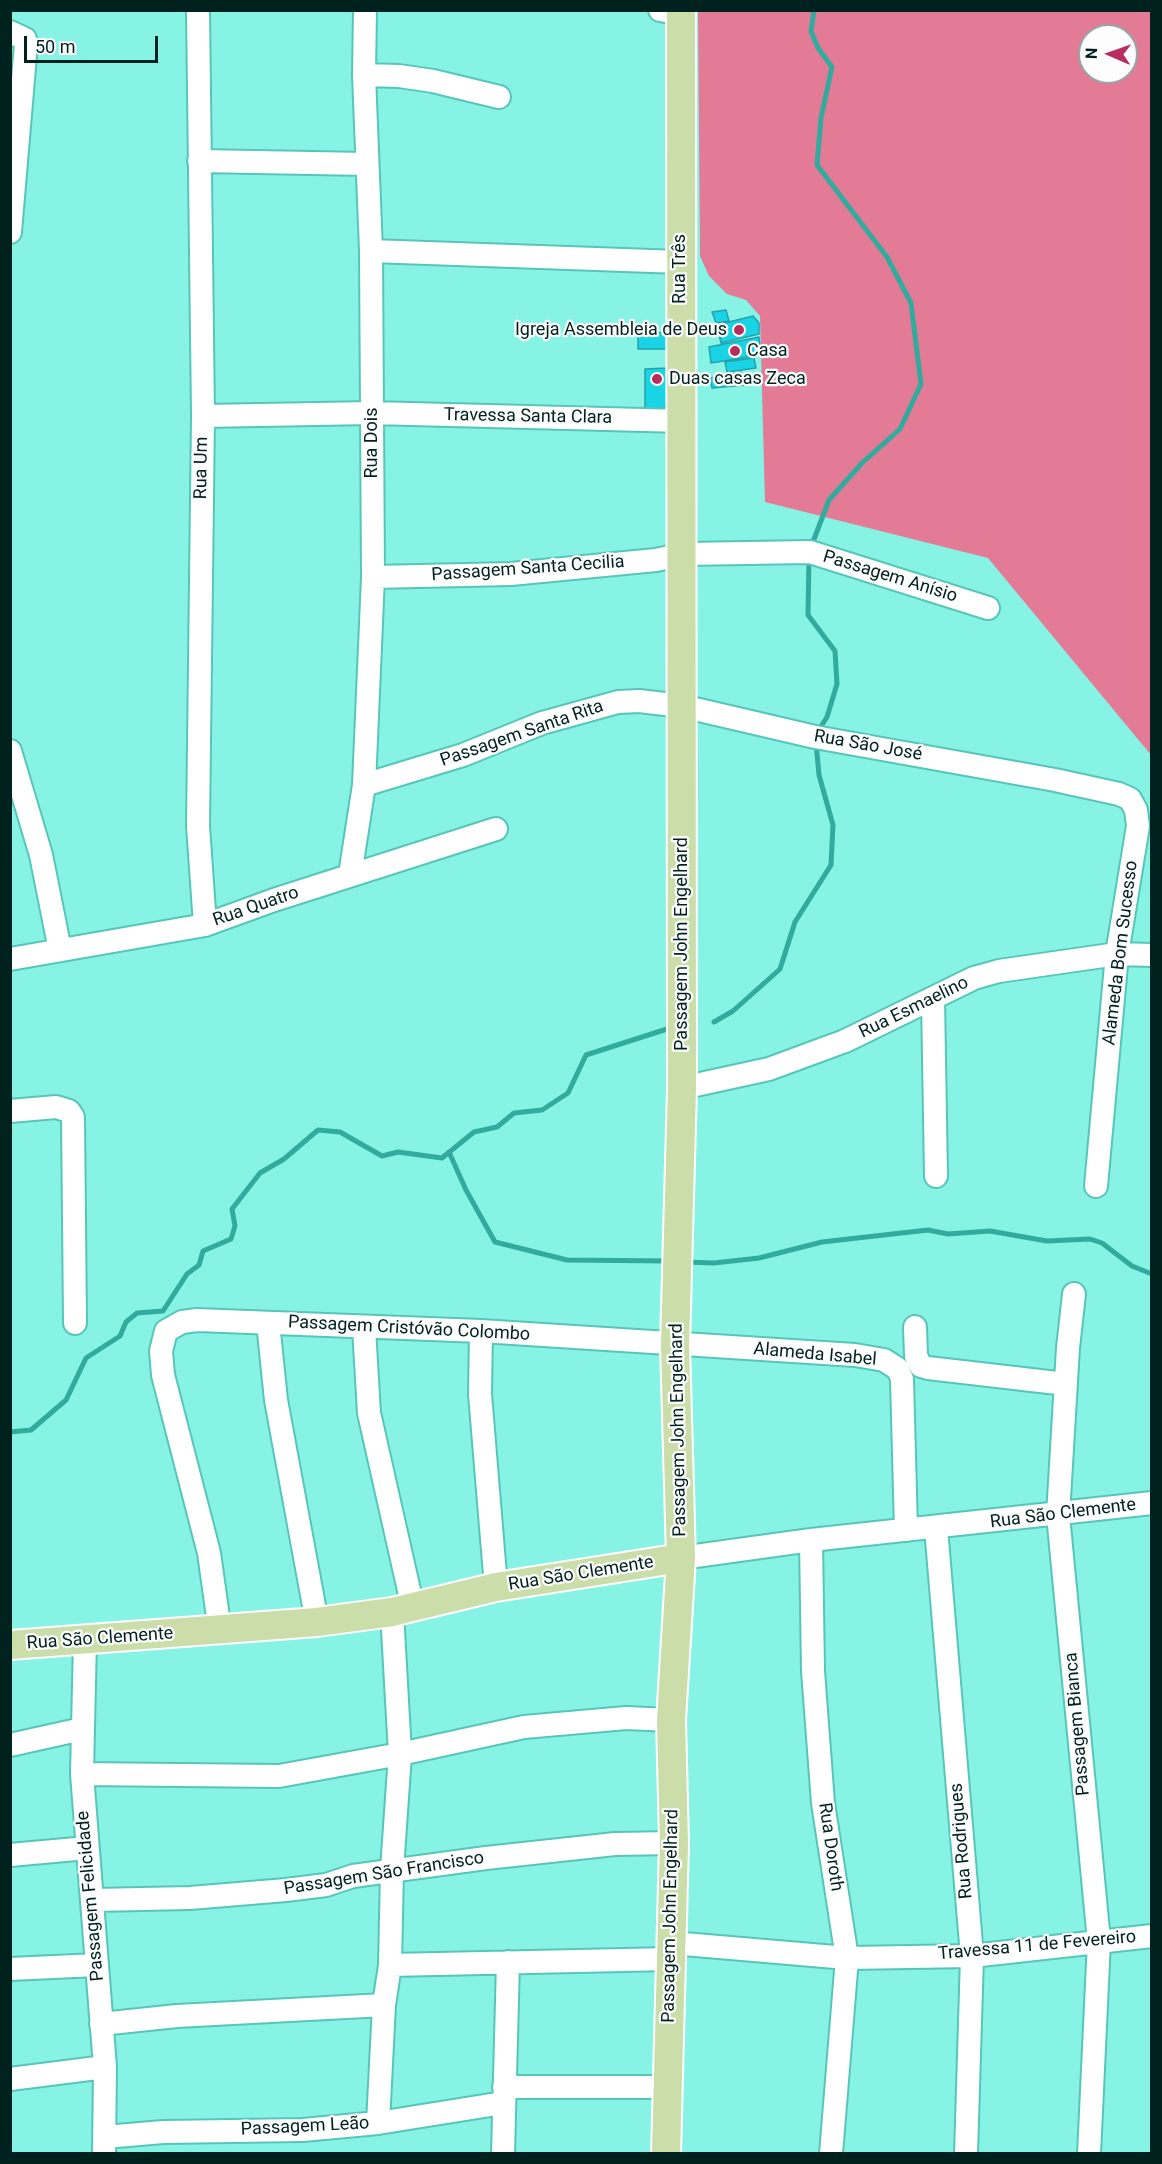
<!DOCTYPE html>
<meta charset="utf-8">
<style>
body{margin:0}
#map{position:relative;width:1162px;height:2164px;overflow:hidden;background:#87f3e5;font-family:Roboto,sans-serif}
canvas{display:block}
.frame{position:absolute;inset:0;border:12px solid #00221e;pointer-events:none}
.north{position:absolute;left:1078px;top:24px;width:60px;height:60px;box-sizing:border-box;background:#fdfdfd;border:2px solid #98a5a4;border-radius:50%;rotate:272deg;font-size:16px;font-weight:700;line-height:24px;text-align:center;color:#00221e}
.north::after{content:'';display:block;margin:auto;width:21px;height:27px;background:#b92c5e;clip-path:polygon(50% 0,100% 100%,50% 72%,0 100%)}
.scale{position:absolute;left:24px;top:36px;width:134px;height:27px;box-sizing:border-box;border:3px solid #00221e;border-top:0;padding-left:8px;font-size:18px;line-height:21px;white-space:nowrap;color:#00221e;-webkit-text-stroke:4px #fdfdfd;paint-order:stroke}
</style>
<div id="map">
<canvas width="1162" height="2164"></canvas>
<div class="frame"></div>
<div class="north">N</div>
<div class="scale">50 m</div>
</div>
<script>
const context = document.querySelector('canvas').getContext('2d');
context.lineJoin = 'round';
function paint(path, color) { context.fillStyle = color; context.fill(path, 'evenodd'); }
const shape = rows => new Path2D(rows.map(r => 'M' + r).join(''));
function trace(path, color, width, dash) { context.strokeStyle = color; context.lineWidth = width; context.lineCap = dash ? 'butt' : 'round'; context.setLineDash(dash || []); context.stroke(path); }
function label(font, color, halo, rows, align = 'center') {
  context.font = font + ' Roboto,sans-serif'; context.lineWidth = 4.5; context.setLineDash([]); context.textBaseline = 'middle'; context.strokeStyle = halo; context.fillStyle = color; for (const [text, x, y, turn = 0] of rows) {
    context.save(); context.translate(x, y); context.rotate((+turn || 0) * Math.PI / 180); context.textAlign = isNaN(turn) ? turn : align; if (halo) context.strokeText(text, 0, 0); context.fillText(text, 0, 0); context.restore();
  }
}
const forest = shape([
 [698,11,1151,11,1151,755,988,558,765,502,760,316,746,300,727,294,709,276,700,256],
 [1090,36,1126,36,1126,72,1090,72]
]);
const stream = shape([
 [811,547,829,500,862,463,900,429,921,384,911,303,887,257,817,165,821,118,832,67,818,48,811,31,814,10],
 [809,556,808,615,835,651,837,684,827,717,818,731],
 [714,1022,733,1011,780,969,795,922,831,865,833,825,819,775,816,743],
 [449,1152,466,1190,495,1242,567,1260,670,1261],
 [685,1262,714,1263,759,1258,822,1242,928,1230,948,1234,990,1231,1047,1241,1090,1239,1102,1243,1132,1266,1152,1274],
 [10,1432,31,1430,66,1400,86,1358,120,1336,126,1322,137,1313,163,1311,187,1274,199,1265,203,1251,231,1239,235,1226,232,1209,260,1173,284,1159,318,1130,340,1132,382,1156,398,1152,442,1158,474,1132,497,1127,514,1113,542,1110,568,1093,586,1055,667,1029]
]);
const building = shape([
 [726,310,729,321,716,323,712,312,726,310],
 [753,316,759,323,759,334,721,343,717,325,753,316],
 [638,332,677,333,677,349,638,349,638,332],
 [759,337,761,355,711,363,709,347,759,337],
 [754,358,756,368,727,372,725,362,754,358],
 [668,368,669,388,665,409,645,409,645,369,668,368],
 [741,372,745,385,712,388,710,378,741,372]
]);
const minor = shape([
 [198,10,203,416,198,826,205,925],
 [660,10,681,14],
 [10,32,25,39,26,44,10,232],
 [364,75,399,76,433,81,499,97],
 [199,161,367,164],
 [371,251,680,262],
 [203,416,372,413,683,421],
 [373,577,511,574,656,560,683,554,810,552,988,608],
 [10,751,41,855,60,950],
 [364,785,463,755,542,723,618,702,639,701,682,706,815,737,1055,780,1119,794,1130,799,1136,810,1138,826,1117,954,1096,1186],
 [350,875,364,785,373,577,371,251,364,75,365,10],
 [10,959,205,925,274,900,496,829],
 [933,998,936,1176],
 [682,1088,769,1069,845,1041,974,978,999,971,1117,954,1152,955],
 [10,1111,56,1107,69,1111,73,1117,75,1323],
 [1074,1294,1068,1348,1058,1515,1099,1941,1089,2154],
 [268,1323,276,1400,317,1622],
 [915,1327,916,1356,921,1366,928,1368,1066,1384],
 [364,1328,369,1413,413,1608],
 [481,1331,480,1394,496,1587],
 [936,1528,972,1956,966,2154],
 [811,1540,813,1671,823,1803,847,1958,831,2154],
 [681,1558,811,1540,1152,1503],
 [220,1631,209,1553,163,1375,161,1351,166,1331,182,1322,197,1320,481,1331,855,1355,884,1360,898,1369,902,1379,906,1530],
 [85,1639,82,1774,105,2067,104,2154],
 [10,1745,82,1729],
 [82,1774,279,1776,400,1754,524,1727,626,1718,671,1720],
 [10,1855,87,1848],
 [94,1900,190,1898,286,1890,326,1885,353,1876,486,1858,615,1844,674,1843],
 [672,1943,847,1958,972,1956,1152,1936],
 [390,1965,671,1959],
 [10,1969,97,1965],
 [101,2024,177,2016,384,2005],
 [10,2079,105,2067],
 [504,2087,668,2087],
 [378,2123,384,2005,390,1965,392,1870,400,1754,392,1612],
 [105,2137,163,2132,303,2130,378,2123,503,2103],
 [503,2154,508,1962]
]);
const major = shape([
 [10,1645,317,1622,392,1612,496,1587,681,1558],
 [666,2154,674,1843,671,1720,681,1558,675,1345,682,1088,681,10]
]);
const markers = [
 [739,330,6,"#b92c5e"],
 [735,351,6,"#b92c5e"],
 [657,379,6,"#b92c5e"]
];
const streetNames = [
 ["Rua Três",680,269,-90],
 ["Travessa Santa Clara",528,417,1],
 ["Rua Dois",372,443,-90],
 ["Rua Um",202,468,-89],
 ["Passagem Santa Cecilia",528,569,-4],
 ["Passagem Anísio",890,577,17],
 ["Passagem Santa Rita",522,734,-19],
 ["Rua São José",868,746,10],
 ["Rua Quatro",256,907,-19],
 ["Passagem John Engelhard",682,944,-90],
 ["Alameda Bom Sucesso",1121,953,-83],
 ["Rua Esmaelino",914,1008,-26],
 ["Passagem Cristóvão Colombo",409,1329,3],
 ["Alameda Isabel",815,1355,5],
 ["Passagem John Engelhard",679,1430,-91],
 ["Rua São Clemente",1063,1514,-7],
 ["Rua São Clemente",581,1574,-9],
 ["Rua São Clemente",100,1639,-4],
 ["Passagem Bianca",1078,1724,-95],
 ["Rua Rodrigues",962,1841,-95],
 ["Rua Doroth",830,1847,82],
 ["Passagem São Francisco",384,1874,-9],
 ["Passagem Felicidade",91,1896,-95],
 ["Passagem John Engelhard",671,1916,-89],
 ["Travessa 11 de Fevereiro",1037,1946,-5],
 ["Passagem Leão",305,2127,-3]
];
const poiNames = [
 ["Igreja Assembleia de Deus",727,330,"right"],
 ["Casa",747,351],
 ["Duas casas Zeca",669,379]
];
paint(forest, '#e47b96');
trace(stream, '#31ab9e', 5);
paint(building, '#19d4e4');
trace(building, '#25a1ac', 1.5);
trace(minor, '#57c6b8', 26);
trace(major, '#fff', 32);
trace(minor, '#fff', 22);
trace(major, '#cbdda8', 28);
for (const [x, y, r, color] of markers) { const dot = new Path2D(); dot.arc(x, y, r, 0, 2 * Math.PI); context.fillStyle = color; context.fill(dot); trace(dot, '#fdfdfd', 2); }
label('18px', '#00221e', '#fdfdfd', streetNames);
label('18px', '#00221e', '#fdfdfd', poiNames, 'left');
</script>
